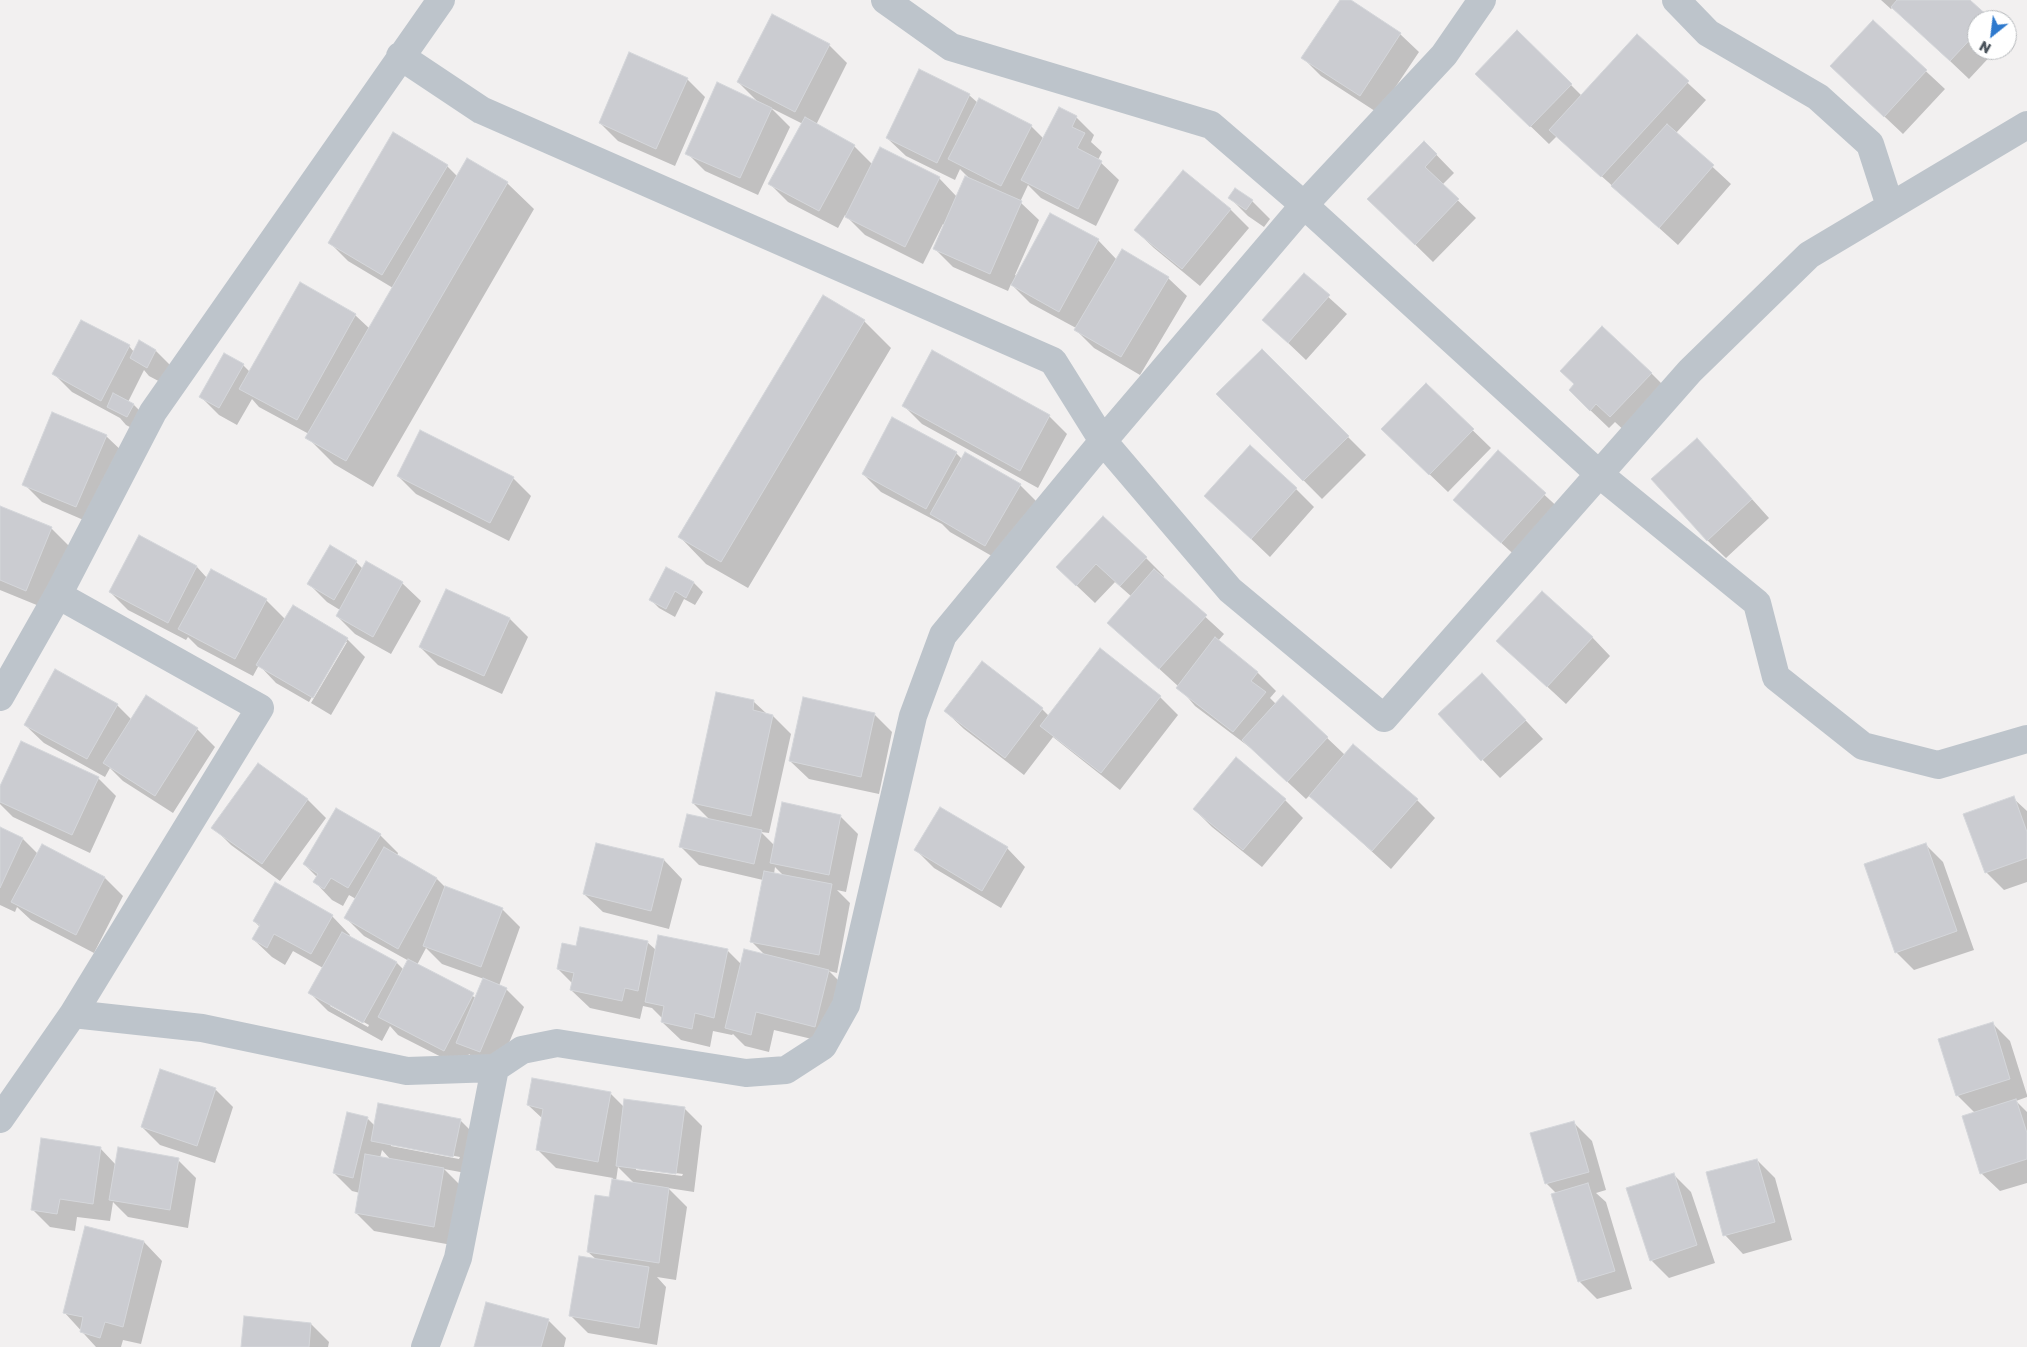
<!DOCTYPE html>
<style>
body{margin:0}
#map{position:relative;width:2027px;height:1347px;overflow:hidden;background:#f2f0f0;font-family:"Golos Text",sans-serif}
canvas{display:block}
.north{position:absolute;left:1967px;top:10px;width:50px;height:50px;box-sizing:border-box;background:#fff;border:1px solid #b7babd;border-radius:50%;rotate:209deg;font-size:14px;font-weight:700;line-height:20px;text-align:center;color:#4a535b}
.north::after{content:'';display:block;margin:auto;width:18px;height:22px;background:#2e79cd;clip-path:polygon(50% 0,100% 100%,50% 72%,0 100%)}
</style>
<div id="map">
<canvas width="2027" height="1347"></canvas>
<div class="north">N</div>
</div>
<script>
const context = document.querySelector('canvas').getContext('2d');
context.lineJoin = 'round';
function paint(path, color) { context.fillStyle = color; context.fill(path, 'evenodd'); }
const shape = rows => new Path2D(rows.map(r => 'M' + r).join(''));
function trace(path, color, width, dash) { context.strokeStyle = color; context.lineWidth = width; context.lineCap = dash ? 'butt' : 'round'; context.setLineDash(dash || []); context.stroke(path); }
const shadow = shape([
 [1341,0,1349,0,1400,34,1419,52,1378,113,1321,76,1303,58],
 [1881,0,1969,0,1990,20,1977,20,1977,50,1996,50,1969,79,1893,7,1891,9],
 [1873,22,1945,89,1903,134,1850,84],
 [1637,36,1706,100,1676,133,1731,184,1678,245,1557,136,1549,144,1495,92,1571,85,1582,96],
 [829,45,847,63,816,125,854,146,873,165,939,178,957,197,971,180,960,169,955,180,906,156,887,138,969,95,978,103,1031,126,1044,139,1076,117,1094,135,1091,142,1102,152,1098,160,1119,180,1096,226,1041,198,1028,185,1020,202,1039,220,1015,275,1017,276,1098,240,1117,260,1123,251,1168,278,1187,296,1140,375,1094,348,1076,330,1076,328,1030,303,1011,284,1008,291,953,267,935,249,945,225,943,224,923,264,865,235,845,215,838,228,788,202,770,184,803,124,771,108,790,127,758,195,705,171,687,153,759,103,738,82],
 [687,79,705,97,675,166,618,141,600,123],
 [1424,142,1454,173,1442,185,1476,218,1433,262,1387,217],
 [447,166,458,177,507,183,534,209,373,487,334,464,307,437,309,434,259,407,252,399,237,425,219,415,201,397,243,365,250,372,300,284,355,315,370,329,393,288,348,261,330,243],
 [1183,171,1231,210,1249,228,1200,286,1154,248,1135,230],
 [1230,198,1252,201,1270,219,1264,227,1248,216],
 [1304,275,1347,314,1306,360,1264,320],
 [864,321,891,348,748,588,706,564,680,537],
 [139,342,156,351,174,369,166,385,149,376,144,370,128,402,134,405,152,423,145,435,126,425,120,418,72,392,54,374,129,346,134,352],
 [1262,351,1366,455,1322,499,1218,394],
 [1651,373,1669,391,1628,434,1615,422,1609,428,1588,408],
 [1426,385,1491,448,1448,492,1401,447],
 [903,405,1049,416,1067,434,1038,488,922,424],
 [106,436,125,454,95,525,42,502,24,484],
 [1498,452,1563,512,1520,560,1454,500],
 [956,453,963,460,1020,485,1038,503,1004,563,950,532,942,524,881,492,863,474],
 [1715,458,1769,518,1726,558,1707,540],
 [398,476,513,478,531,496,509,541,416,494],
 [1296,489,1314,507,1270,557,1206,496],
 [0,507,51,528,70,547,44,608,0,590],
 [1146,558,1164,576,1163,578,1224,634,1218,641,1258,673,1276,691,1270,698,1276,704,1283,696,1345,755,1354,746,1417,800,1435,818,1391,869,1310,795,1306,799,1252,749,1195,706,1178,686,1109,623,1132,597,1115,582,1095,603,1057,567],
 [356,562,363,569,366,563,402,583,421,601,391,654,355,634,337,616,340,610,327,602,309,584],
 [197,567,207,578,266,600,285,619,347,639,365,657,331,715,311,703,347,642,344,642,309,702,276,683,259,665,253,676,198,647,188,637,186,640,128,610,110,592],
 [667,569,694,583,703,592,695,605,684,599,675,617,659,608,651,600],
 [446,591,510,619,528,637,502,694,438,665,420,647],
 [1592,637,1610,656,1566,704,1498,641],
 [1500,693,1543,739,1500,778,1439,714],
 [1160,697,1178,715,1120,790,1053,737,1024,775,964,729,945,711,1042,709,1049,716],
 [754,702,767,714,773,716,791,734,769,833,761,832,774,845,840,816,858,834,846,892,837,890,850,903,837,973,829,971,847,989,833,1044,774,1030,769,1052,745,1046,733,1034,732,1035,713,1031,710,1047,681,1040,662,1022,663,1019,652,1008,643,1006,640,1019,590,1008,571,990,573,984,558,969,577,947,647,942,656,950,727,950,742,965,765,955,751,941,763,880,699,865,681,847,711,821,693,803],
 [775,867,784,876,774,874],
 [117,705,132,720,197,729,215,747,173,813,123,781,110,768,105,777,44,743,25,725],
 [874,714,892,732,879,794,809,779,790,761],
 [258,765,308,800,326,818,280,881,231,845,213,827],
 [98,778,116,796,90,853,13,817,0,804,0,789],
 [2013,798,2027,811,2027,882,2004,890,1986,872],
 [1285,800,1303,818,1262,867,1212,827,1194,809],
 [337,810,380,835,398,853,397,856,437,879,445,887,502,909,520,927,499,986,506,989,524,1007,498,1069,476,1060,469,1054,463,1068,398,1035,390,1026,382,1041,328,1011,310,993,323,968,293,951,285,965,272,957,253,939,260,927,254,921,275,884,332,916,350,935,349,937,397,963,404,970,409,961,364,936,346,918,356,899,349,895,343,906,332,900,314,881,317,877,304,864],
 [426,948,442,964,484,979,476,998,417,965],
 [330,1003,369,1025,368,1027,330,1006],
 [0,828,23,839,38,854,42,845,105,878,123,896,94,953,31,920,17,907,15,912,0,905],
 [1925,844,1943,862,1974,950,1914,970,1896,952],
 [1007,848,1025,867,1001,908,934,868,916,850],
 [664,860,682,879,669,929,603,912,584,894],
 [1992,1023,2010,1041,2027,1095,2027,1097,2016,1101,2027,1112,2027,1183,2000,1191,1981,1173,1975,1113,1957,1095],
 [215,1089,233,1107,215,1163,160,1145,142,1127],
 [610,1093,625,1108,684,1108,702,1126,694,1192,668,1188,687,1207,676,1280,657,1277,666,1287,657,1345,588,1333,570,1315,597,1260,588,1252,610,1199,613,1178,556,1168,538,1150,543,1119,528,1105],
 [618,1167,635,1184,616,1181],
 [636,1168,683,1174,682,1176,636,1170],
 [367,1118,375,1126,460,1120,478,1138,471,1174,444,1169,462,1187,452,1245,374,1231,356,1213,360,1193,352,1191,334,1173],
 [391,1144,460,1157,459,1159,391,1146],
 [382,1150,391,1160,380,1158],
 [1574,1123,1592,1141,1606,1190,1596,1193,1606,1202,1632,1289,1597,1299,1579,1281,1556,1193,1546,1183],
 [100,1148,116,1165,178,1160,196,1178,188,1228,128,1217,113,1202,110,1221,77,1217,75,1231,50,1227,32,1209],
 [1757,1160,1775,1178,1792,1240,1743,1254,1725,1235],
 [1673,1174,1691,1192,1715,1263,1669,1278,1651,1260],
 [85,1228,144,1242,162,1261,141,1344,123,1340,121,1347,96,1347,64,1312],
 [548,1320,566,1338,564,1347,475,1347],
 [311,1324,329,1342,328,1347,242,1347]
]);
const building = shape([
 [1340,0,1351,0,1401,33,1360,96,1301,58,1340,0],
 [1897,0,1970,0,1990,18,1989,20,1977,20,1977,32,1950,61,1891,7,1897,0],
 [772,14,830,44,795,112,737,82,772,14],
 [1873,20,1927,70,1884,117,1830,66,1873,20],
 [1517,30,1572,84,1530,127,1475,74,1517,30],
 [1637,34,1689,81,1601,177,1549,130,1637,34],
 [629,52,688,78,656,149,599,123,629,52],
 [919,69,970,94,937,163,886,138,919,69],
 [717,82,772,108,740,178,685,154,717,82],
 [979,98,1032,125,1001,186,948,159,979,98],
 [1059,107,1077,116,1072,127,1085,133,1077,148,1102,161,1078,209,1021,180,1059,107],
 [805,117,855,145,819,211,768,184,805,117],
 [1667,124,1714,165,1659,228,1611,186,1667,124],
 [393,132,448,165,382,275,328,243,393,132],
 [1424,141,1437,154,1425,167,1459,199,1415,245,1367,199,1424,141],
 [880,147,940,177,905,247,845,217,880,147],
 [467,158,508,182,346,461,305,438,467,158],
 [1183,170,1231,209,1182,269,1134,230,1183,170],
 [965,176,1022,201,990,274,933,249,965,176],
 [1235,188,1253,200,1246,210,1228,198,1235,188],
 [1050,213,1099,239,1059,312,1011,285,1050,213],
 [1122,249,1169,277,1121,357,1074,330,1122,249],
 [1304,273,1330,295,1288,343,1262,320,1304,273],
 [300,282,356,314,297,420,239,389,300,282],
 [823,295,865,320,721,562,678,537,823,295],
 [81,320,130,345,101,401,52,374,81,320],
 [1602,326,1652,373,1610,417,1596,404,1590,411,1569,390,1574,384,1560,371,1602,326],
 [139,340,156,350,147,368,130,358,139,340],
 [1262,349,1349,436,1303,481,1216,394,1262,349],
 [932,350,1050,415,1020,471,902,406,932,350],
 [224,353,244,364,219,408,199,397,224,353],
 [1426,383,1474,429,1429,475,1381,429,1426,383],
 [113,393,134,404,127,417,107,407,113,393],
 [52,412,107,435,76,507,22,485,52,412],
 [892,417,957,452,926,509,862,474,892,417],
 [420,430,514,477,490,523,397,476,420,430],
 [1697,438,1752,499,1707,541,1651,479,1697,438],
 [1250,445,1297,488,1251,539,1204,496,1250,445],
 [1498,450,1546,493,1501,543,1453,500,1498,450],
 [965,452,1021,484,985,546,930,514,965,452],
 [0,506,52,527,26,591,0,580,0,506],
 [1103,516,1147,557,1120,586,1096,564,1076,586,1056,567,1103,516],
 [139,535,197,566,168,623,109,592,139,535],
 [330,545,357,561,334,600,307,584,330,545],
 [366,561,403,582,373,637,336,616,366,561],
 [666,567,694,582,686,598,675,591,666,609,649,600,666,567],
 [211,569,267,599,235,659,178,629,211,569],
 [1154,569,1207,615,1159,669,1107,623,1154,569],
 [446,589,510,618,484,676,419,647,446,589],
 [1542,591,1593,637,1547,687,1496,641,1542,591],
 [293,605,348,638,313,698,256,665,293,605],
 [1215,637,1258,672,1251,681,1266,692,1233,732,1176,688,1215,637],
 [1100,648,1161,696,1101,773,1040,726,1100,648],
 [982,661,1043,708,1005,758,944,711,982,661],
 [55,669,118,704,87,759,24,725,55,669],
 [1482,673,1526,720,1481,761,1438,714,1482,673],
 [716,692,754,700,753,710,773,715,751,816,692,803,716,692],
 [146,695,198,728,155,796,103,763,146,695],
 [1283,695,1328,737,1287,782,1242,740,1283,695],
 [803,697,875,713,861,777,789,761,803,697],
 [21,741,99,777,72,835,0,802,0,786,21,741],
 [1353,744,1418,799,1372,851,1309,796,1353,744],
 [1236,757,1286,799,1243,850,1193,809,1236,757],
 [258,763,308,799,262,864,211,828,258,763],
 [2014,796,2027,832,2027,858,1985,873,1963,814,2014,796],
 [782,802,841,815,829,875,770,863,782,802],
 [940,807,1008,847,982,891,914,850,940,807],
 [336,808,381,834,348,888,331,878,324,889,313,882,318,874,303,864,336,808],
 [687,814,762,830,754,864,679,847,687,814],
 [0,827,23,838,0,888,0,827],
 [596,843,664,859,651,911,583,894,596,843],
 [1926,843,1957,931,1895,953,1864,864,1926,843],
 [42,844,105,877,76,935,11,902,42,844],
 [384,847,437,878,398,949,344,918,384,847],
 [764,871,832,884,819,955,750,942,764,871],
 [275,882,333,915,311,954,274,934,267,948,252,939,260,925,253,921,275,882],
 [445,886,503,908,481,967,423,946,445,886],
 [580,927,648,941,638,991,625,988,622,1001,570,990,574,973,557,969,562,943,576,946,580,927],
 [342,932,397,962,363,1023,308,993,342,932],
 [658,935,728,949,714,1018,695,1013,692,1029,661,1022,664,1006,645,1002,658,935],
 [744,949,829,970,815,1027,756,1012,751,1035,725,1028,744,949],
 [408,959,474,993,444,1051,378,1017,408,959],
 [483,978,507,988,480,1052,456,1043,483,978],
 [1993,1022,2010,1079,1956,1096,1938,1039,1993,1022],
 [160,1069,216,1088,197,1146,141,1127,160,1069],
 [532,1078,611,1092,598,1162,536,1150,543,1109,527,1105,532,1078],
 [624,1099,685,1107,676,1174,616,1166,624,1099],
 [2016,1099,2027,1133,2027,1159,1980,1174,1962,1116,2016,1099],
 [378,1103,461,1119,453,1157,371,1141,378,1103],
 [347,1112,368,1117,353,1178,333,1173,347,1112],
 [1574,1121,1589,1172,1545,1184,1530,1133,1574,1121],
 [41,1138,101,1147,93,1204,60,1199,57,1214,31,1210,41,1138],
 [118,1147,179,1158,170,1210,109,1200,118,1147],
 [365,1154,444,1168,434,1227,355,1213,365,1154],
 [1757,1159,1775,1222,1723,1236,1706,1172,1757,1159],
 [1674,1173,1697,1245,1650,1261,1626,1188,1674,1173],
 [612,1179,669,1188,659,1263,587,1252,595,1195,609,1197,612,1179],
 [1588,1183,1615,1271,1578,1282,1551,1194,1588,1183],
 [85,1226,144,1241,123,1327,105,1322,100,1338,80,1332,83,1317,63,1313,85,1226],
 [579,1256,649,1267,639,1328,569,1316,579,1256],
 [486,1302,549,1319,541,1347,474,1347,486,1302],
 [244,1316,311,1323,309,1347,241,1347,244,1316]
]);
const minor = shape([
 [885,0,951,47,1211,125,1304,205,1599,474,1757,603,1776,677,1863,746,1938,765,2027,739],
 [1676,0,1708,33,1818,97,1870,144,1890,206],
 [400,56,481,110,1053,361,1103,441,1230,590,1384,718,1690,371,1809,255,2027,125],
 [0,697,58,595,153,412,441,0],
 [73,1014,202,1028,407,1071,495,1068],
 [0,1119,73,1014,260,708,58,595],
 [425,1347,458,1258,495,1068,522,1050,557,1043,746,1073,786,1070,823,1046,846,1005,913,716,943,635,1103,441,1304,205,1444,55,1482,0]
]);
paint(shadow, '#0003');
paint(building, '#cbccd1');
trace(building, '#d4d6da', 1);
trace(minor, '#bdc4cb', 28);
</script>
